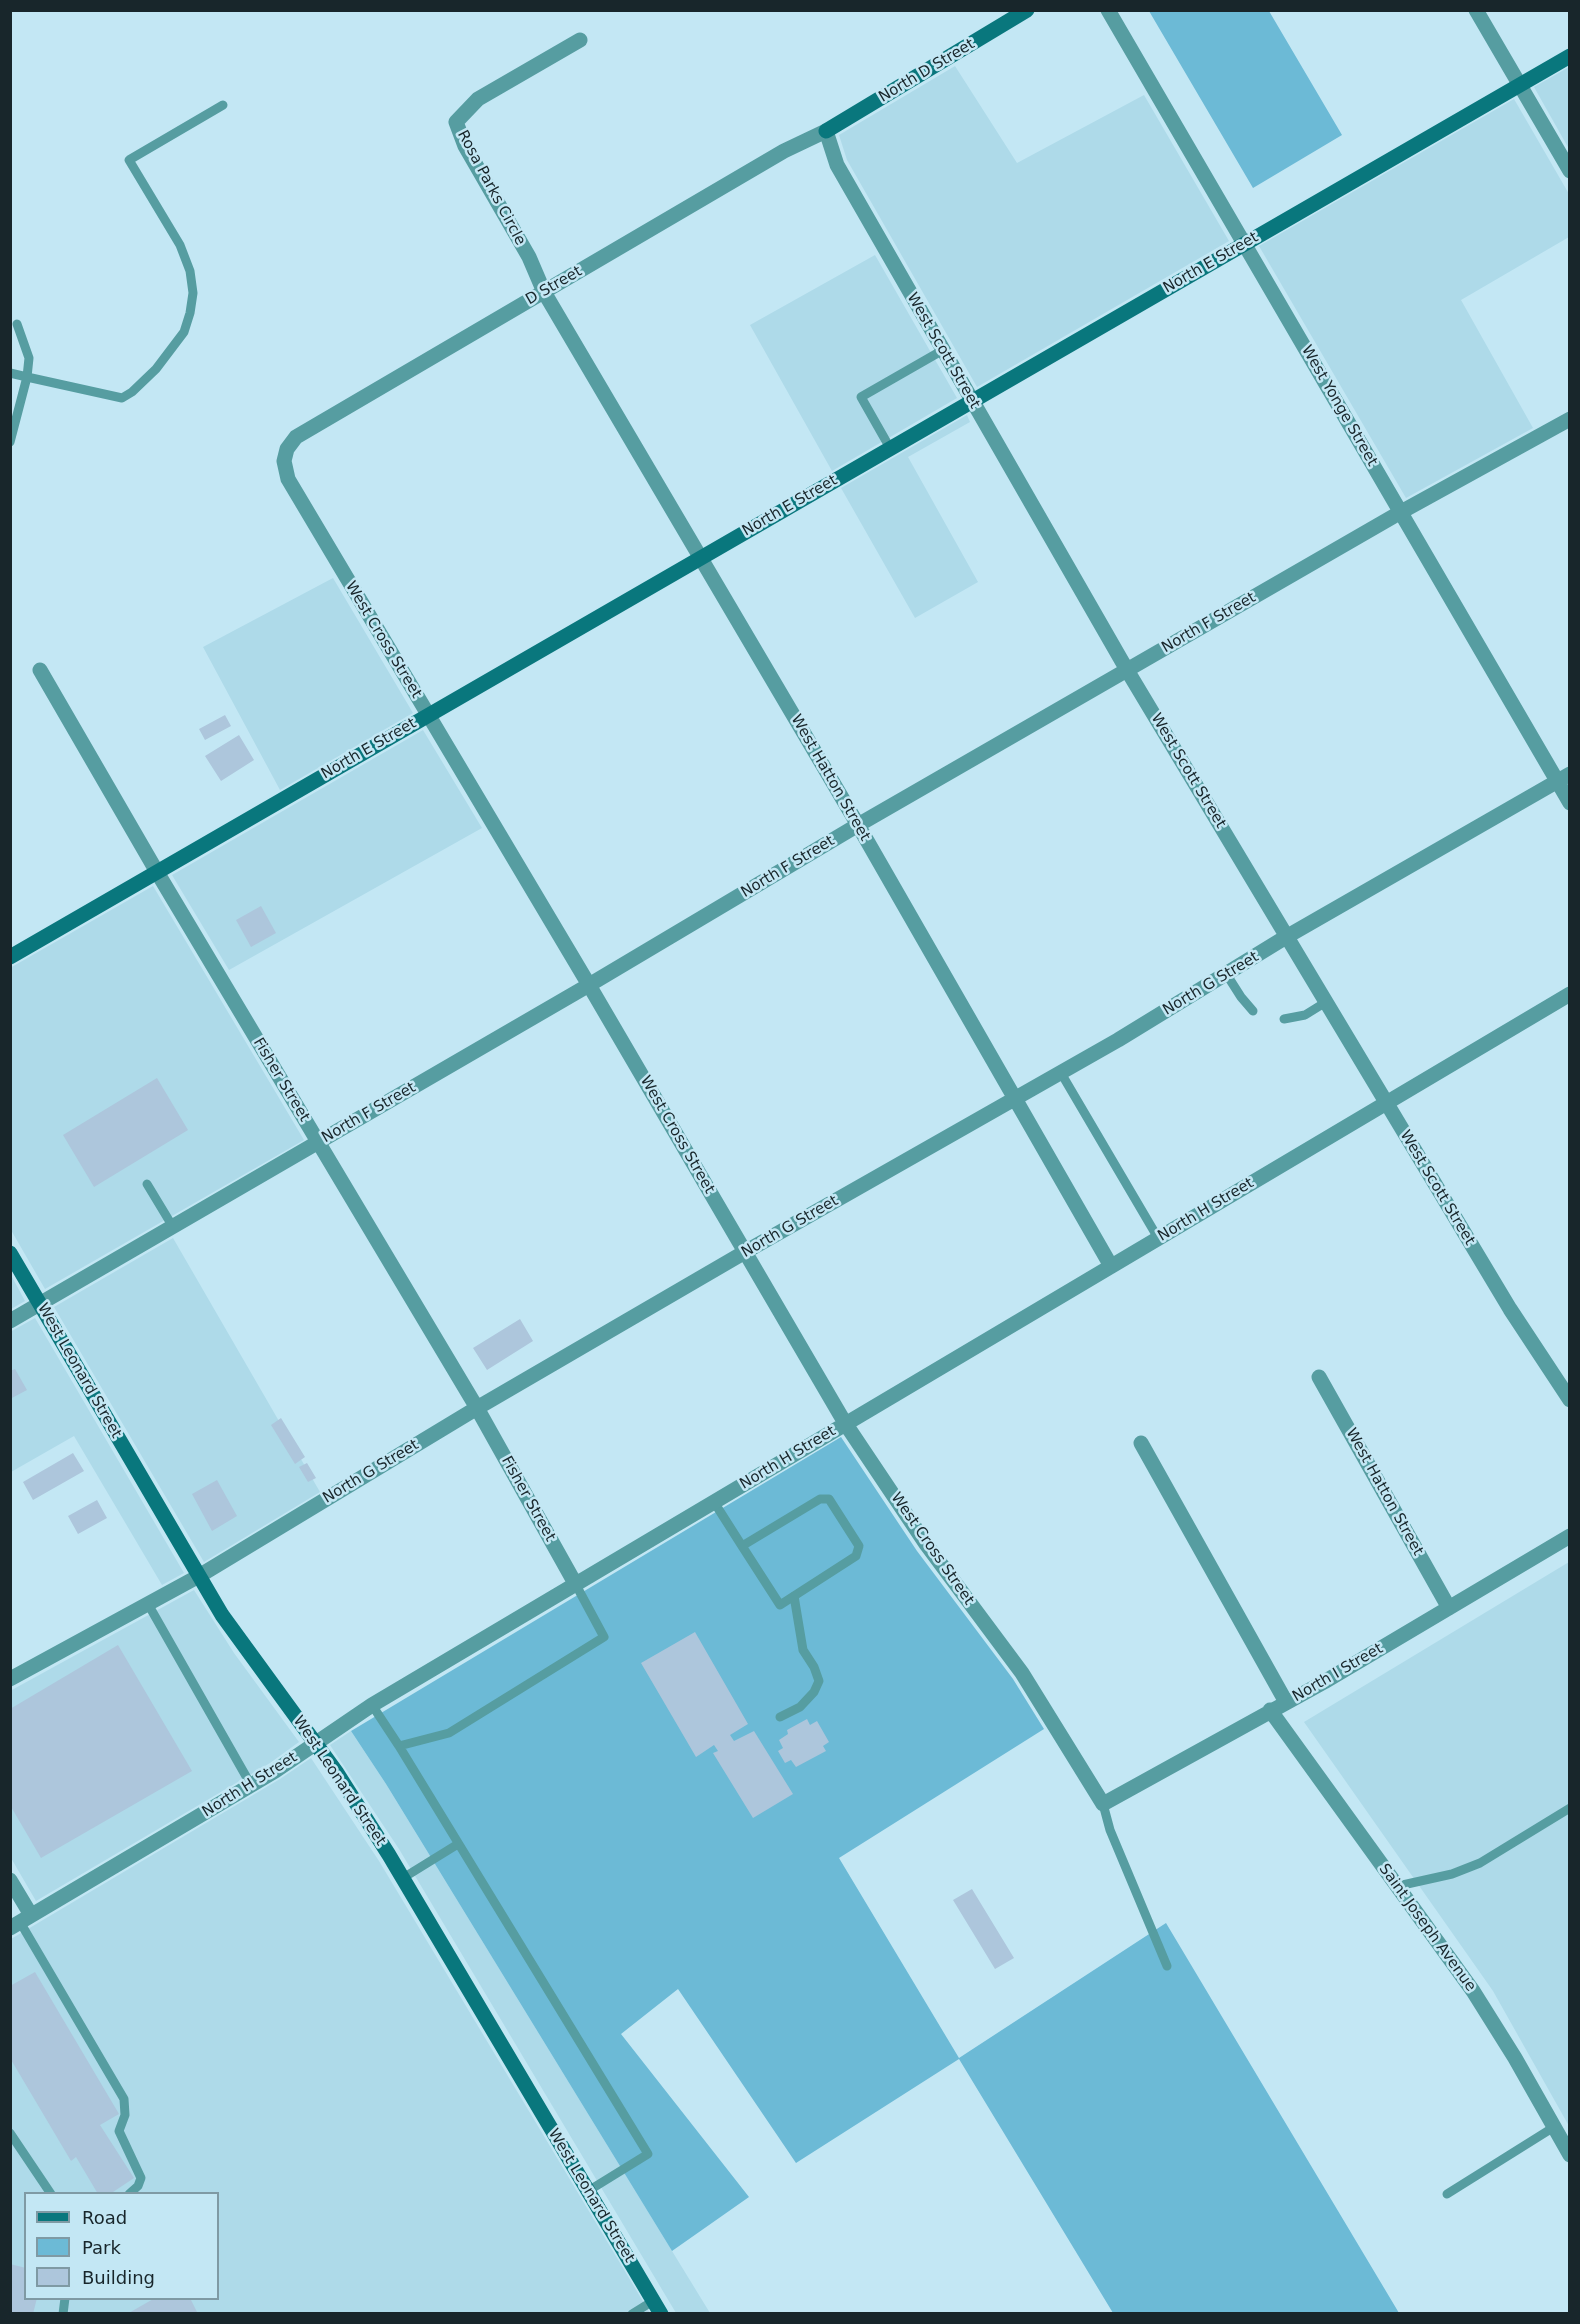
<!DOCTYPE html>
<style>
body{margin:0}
#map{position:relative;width:1580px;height:2324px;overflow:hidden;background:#c3e7f4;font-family:"DejaVu Sans",sans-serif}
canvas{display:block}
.frame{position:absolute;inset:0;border:12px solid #18262b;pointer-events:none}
.legend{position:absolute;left:24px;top:2192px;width:195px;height:108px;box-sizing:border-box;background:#c3e7f4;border:2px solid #7f9aa4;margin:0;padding:8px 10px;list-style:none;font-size:18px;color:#18262b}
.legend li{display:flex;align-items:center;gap:12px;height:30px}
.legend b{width:30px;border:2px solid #7f9aa4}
</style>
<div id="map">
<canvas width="1580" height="2324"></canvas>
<div class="frame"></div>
<ul class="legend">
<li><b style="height:8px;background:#09777d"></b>Road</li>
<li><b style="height:16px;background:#6cbad6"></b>Park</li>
<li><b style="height:16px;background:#adc6dc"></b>Building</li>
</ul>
</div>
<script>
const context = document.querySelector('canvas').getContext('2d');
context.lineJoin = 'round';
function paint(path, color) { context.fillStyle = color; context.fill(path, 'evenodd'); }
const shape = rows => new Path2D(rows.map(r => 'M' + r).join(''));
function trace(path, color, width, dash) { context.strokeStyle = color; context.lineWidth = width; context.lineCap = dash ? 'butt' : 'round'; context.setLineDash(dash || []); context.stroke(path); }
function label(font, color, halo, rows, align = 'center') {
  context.font = font + ' "DejaVu Sans",sans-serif'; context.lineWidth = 5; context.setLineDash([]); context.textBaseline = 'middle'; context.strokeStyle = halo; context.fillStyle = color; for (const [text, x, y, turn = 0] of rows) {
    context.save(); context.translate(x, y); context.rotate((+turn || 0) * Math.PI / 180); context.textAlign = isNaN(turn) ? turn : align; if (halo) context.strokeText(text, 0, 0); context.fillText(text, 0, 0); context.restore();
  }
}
const built = shape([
 [955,66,1017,163,1144,95,1229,241,977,387,847,160,839,135],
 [1569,67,1569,149,1534,87],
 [1514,99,1569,194,1569,237,1461,300,1533,428,1406,498,1259,246],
 [875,255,957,398,832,471,750,325],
 [967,415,970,422,908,457,978,582,915,618,841,488],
 [333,578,413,713,280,790,203,647],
 [423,730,482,828,229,970,172,875],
 [153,886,304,1140,45,1289,11,1230,10,968],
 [173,1238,320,1492,204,1562,54,1307],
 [11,1275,25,1301,11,1309,10,1309],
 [35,1318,184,1573,162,1585,74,1436,11,1472,10,1332],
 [1569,1562,1569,2126,1493,1991,1304,1722],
 [194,1590,234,1653,299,1742,270,1763,36,1901,11,1858,10,1691],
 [351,1731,386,1784,710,2313,676,2313,399,1849,330,1745],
 [311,1758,379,1861,650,2313,11,2314,11,1939,280,1779],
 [26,2194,218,2194,218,2298,26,2298]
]);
const green = shape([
 [1149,11,1269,11,1342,135,1253,188],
 [841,1437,917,1551,1013,1679,1044,1729,839,1858,959,2058,1166,1923,1399,2313,1113,2313,959,2059,796,2163,678,1989,621,2034,749,2197,672,2251,386,1784,351,1731]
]);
const building = shape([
 [225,715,231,726,205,740,199,729],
 [239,735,254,760,221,781,205,756],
 [261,906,276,933,251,947,236,920],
 [157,1078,188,1130,94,1187,63,1135],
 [520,1319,533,1341,487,1370,473,1348],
 [15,1369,27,1390,10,1399,10,1371],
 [281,1418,305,1457,295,1464,271,1425],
 [73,1453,84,1471,33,1500,23,1482],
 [307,1463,316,1478,308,1482,299,1467],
 [217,1480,237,1516,212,1531,192,1494],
 [97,1500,107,1518,78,1534,68,1516],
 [695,1632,748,1724,730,1735,734,1741,754,1731,793,1794,753,1818,713,1753,718,1751,714,1745,696,1757,641,1663],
 [118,1645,192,1771,41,1858,10,1805,10,1709],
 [807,1719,810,1725,817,1721,829,1742,823,1746,826,1751,796,1767,791,1760,785,1763,778,1751,783,1748,779,1740,788,1734,787,1730],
 [972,1889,1014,1958,995,1969,953,1900],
 [35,1972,119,2114,100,2125,134,2178,110,2194,98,2194,76,2157,71,2161,10,2058,10,1986],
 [10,2264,26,2268,26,2298,37,2298,33,2314,10,2314],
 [155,2298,190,2298,198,2314,127,2314]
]);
const lane = shape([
 [17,324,29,358,27,377,122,398,132,392,156,369,184,332,190,313,193,293,190,271,180,245,129,160,223,105],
 [10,373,27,377,10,442],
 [890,448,861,397,943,350],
 [1227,975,1241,997,1253,1011],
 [1284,1019,1305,1015,1326,1002],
 [1061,1073,1158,1238],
 [147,1184,173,1227],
 [714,1502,742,1546,780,1605,856,1556,859,1546,829,1499,820,1499,742,1546],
 [148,1604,251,1785],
 [372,1705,399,1746,449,1733,604,1637,576,1585],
 [780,1717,800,1707,814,1692,819,1681,814,1667,803,1650,794,1596],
 [399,1746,648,2154,588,2191],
 [1103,1804,1110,1830,1167,1966],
 [403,1878,458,1844],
 [1398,1886,1452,1874,1480,1863,1570,1808],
 [20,1922,124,2099,125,2115,119,2131,141,2178,138,2186,129,2194],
 [10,2133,51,2194],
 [1447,2194,1554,2127],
 [63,2314,65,2298],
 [632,2314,653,2301]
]);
const street = shape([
 [1108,10,1570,803],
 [1476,10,1570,171],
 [580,40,478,99,456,122,465,146,529,257,544,292,858,825,1111,1266],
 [40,670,157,872,477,1408,576,1585],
 [10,1321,589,985,858,825,1127,670,1401,512,1570,419],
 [1319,1377,1449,1608],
 [1570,1400,1510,1309,1127,670,837,165,826,131,784,151,296,437,287,449,284,461,288,479,589,985,845,1423,926,1544,1022,1673,1103,1804,1324,1682,1570,1536],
 [1141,1443,1286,1702],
 [10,1679,199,1576,477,1408,745,1252,1118,1040,1286,937,1570,774],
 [1270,1710,1473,1991,1515,2058,1570,2155],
 [10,1880,31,1915],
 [10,1928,275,1771,372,1705,1570,994]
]);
const secondary = shape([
 [826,131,1027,10],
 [10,957,1570,56],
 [10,1253,222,1615,337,1773,389,1855,661,2314]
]);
const streetNames = [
 ["North D Street",927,71,-31],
 ["Rosa Parks Circle",491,188,62],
 ["North E Street",1211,263,-30],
 ["D Street",554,286,-30],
 ["West Scott Street",943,351,60],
 ["West Yonge Street",1339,406,60],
 ["North E Street",790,506,-30],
 ["North F Street",1209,623,-30],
 ["West Cross Street",383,640,59],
 ["North E Street",369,749,-30],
 ["West Scott Street",1188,771,59],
 ["West Hatton Street",830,778,60],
 ["North F Street",788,867,-31],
 ["North G Street",1211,984,-31],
 ["Fisher Street",281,1080,59],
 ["North F Street",369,1113,-30],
 ["West Cross Street",677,1135,60],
 ["West Scott Street",1437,1188,59],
 ["North H Street",1206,1210,-31],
 ["North G Street",790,1227,-30],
 ["West Leonard Street",79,1371,60],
 ["North H Street",788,1458,-31],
 ["North G Street",371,1472,-31],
 ["West Hatton Street",1384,1492,61],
 ["Fisher Street",528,1499,61],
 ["West Cross Street",932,1549,55],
 ["North I Street",1338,1673,-30],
 ["West Leonard Street",339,1781,56],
 ["North H Street",250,1785,-32],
 ["Saint Joseph Avenue",1427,1928,54],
 ["West Leonard Street",591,2196,59]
];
paint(built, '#aedae9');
paint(green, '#6cbad6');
paint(building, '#adc6dc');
trace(lane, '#569da1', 9);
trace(street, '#569da1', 15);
trace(secondary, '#09777d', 15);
label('15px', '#18262b', '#c3e7f4', streetNames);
</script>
